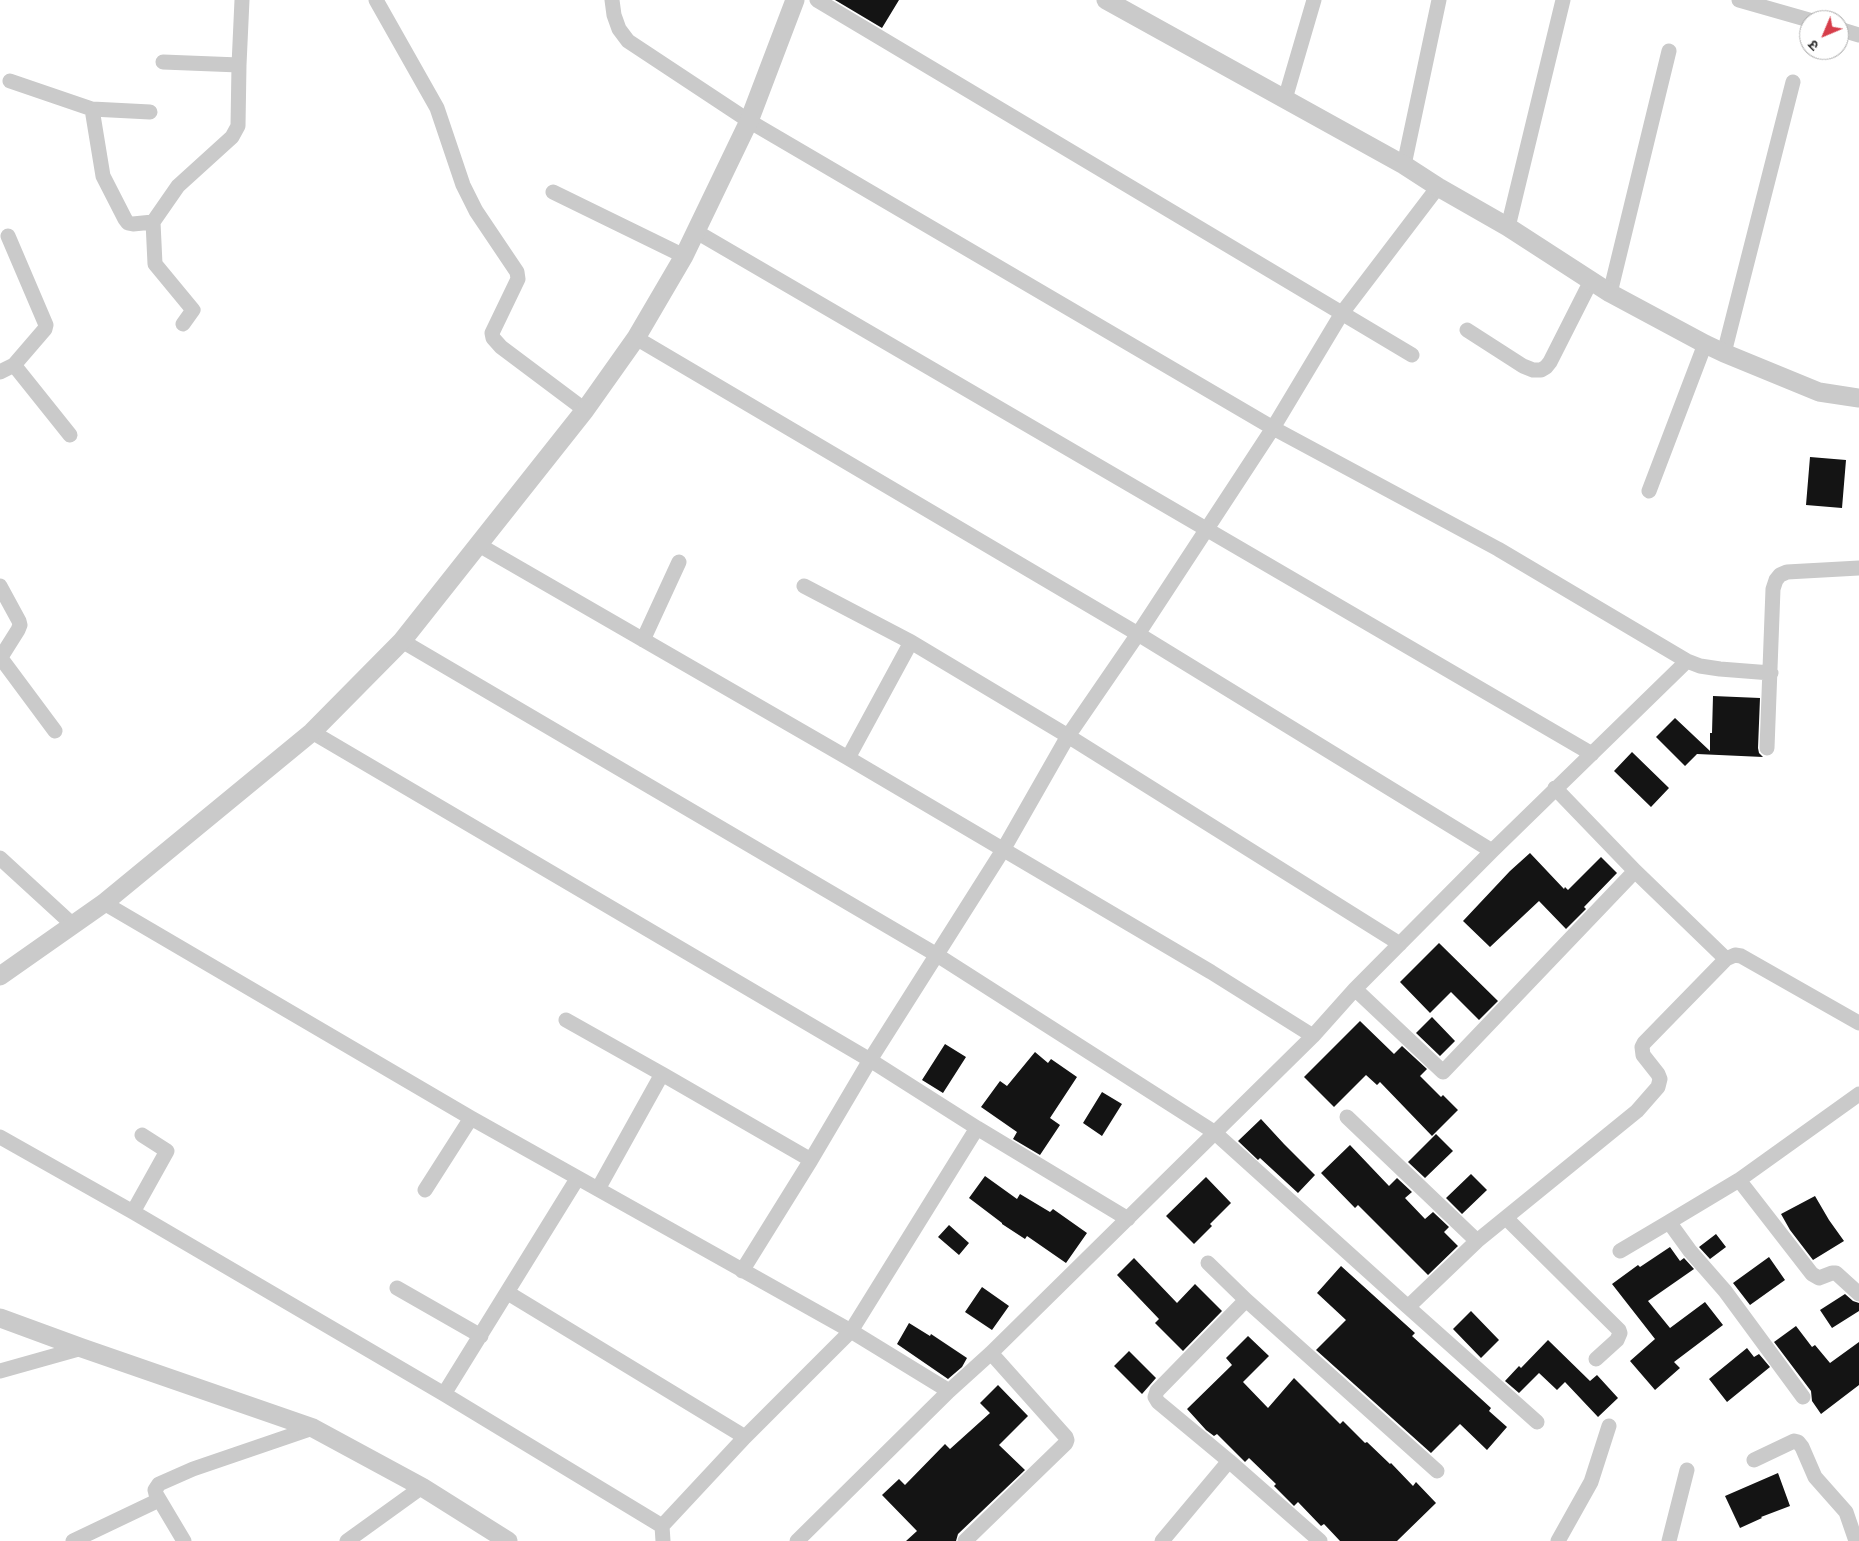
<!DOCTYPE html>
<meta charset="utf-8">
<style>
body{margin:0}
#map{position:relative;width:1859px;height:1541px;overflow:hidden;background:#fff;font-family:"Varela Round","Noto Sans Devanagari",sans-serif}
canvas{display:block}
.north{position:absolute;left:1799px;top:10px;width:50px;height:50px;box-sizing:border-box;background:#fff;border:1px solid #ababab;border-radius:50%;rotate:225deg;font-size:14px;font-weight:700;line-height:20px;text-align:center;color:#2d2d2d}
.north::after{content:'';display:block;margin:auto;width:18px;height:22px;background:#d63d4a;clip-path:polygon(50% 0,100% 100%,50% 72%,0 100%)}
</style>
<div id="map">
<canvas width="1859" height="1541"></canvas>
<div class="north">उ</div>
</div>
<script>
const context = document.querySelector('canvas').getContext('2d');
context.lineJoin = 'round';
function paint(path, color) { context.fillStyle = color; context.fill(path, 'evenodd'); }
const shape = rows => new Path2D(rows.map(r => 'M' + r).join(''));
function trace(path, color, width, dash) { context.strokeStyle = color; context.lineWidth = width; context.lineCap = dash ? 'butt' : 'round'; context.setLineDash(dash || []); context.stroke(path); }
const building = shape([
 [835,0,899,0,882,28],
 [1810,457,1846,460,1842,508,1806,505],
 [1713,696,1760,698,1758,748,1759,753,1763,757,1697,754,1685,766,1656,737,1675,718,1710,751,1710,733,1712,733],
 [1632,752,1669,788,1651,807,1614,771],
 [1530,853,1564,889,1565,887,1568,890,1601,857,1617,873,1584,907,1586,909,1566,929,1539,901,1490,947,1463,921,1510,871],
 [1439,943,1498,1001,1479,1020,1451,992,1430,1013,1400,982],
 [1432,1017,1455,1041,1440,1056,1416,1033],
 [1360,1021,1394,1054,1402,1046,1427,1069,1420,1076,1441,1097,1443,1095,1458,1110,1432,1136,1380,1082,1377,1085,1366,1075,1334,1107,1304,1077],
 [945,1044,966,1057,943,1093,922,1080],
 [1035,1052,1048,1063,1051,1059,1077,1077,1050,1118,1060,1125,1040,1155,1013,1139,1017,1132,981,1107,1000,1081,1007,1086],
 [1102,1092,1122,1104,1102,1136,1083,1123],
 [1261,1119,1284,1144,1315,1175,1298,1193,1260,1158,1258,1160,1238,1141],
 [1436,1134,1453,1151,1425,1178,1408,1162],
 [1350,1145,1389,1186,1397,1178,1412,1192,1405,1198,1425,1219,1433,1212,1449,1227,1444,1232,1458,1246,1428,1275,1358,1205,1355,1208,1321,1173],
 [1471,1174,1487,1190,1462,1214,1446,1198],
 [985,1176,1017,1199,1020,1194,1050,1212,1053,1209,1087,1233,1066,1263,1027,1236,1025,1239,1002,1224,1002,1223,969,1198],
 [1206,1177,1231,1203,1210,1224,1212,1226,1194,1244,1166,1216],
 [1815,1196,1829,1220,1844,1241,1813,1260,1790,1230,1781,1214],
 [949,1225,969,1243,959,1255,938,1237],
 [1716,1234,1726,1247,1710,1259,1699,1247],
 [1670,1247,1680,1261,1684,1258,1694,1269,1648,1301,1670,1328,1705,1302,1723,1325,1674,1362,1680,1368,1655,1390,1630,1361,1655,1339,1612,1284,1638,1265,1640,1267],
 [1769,1257,1785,1280,1750,1305,1733,1283],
 [1134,1258,1177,1303,1195,1284,1222,1311,1183,1351,1155,1323,1159,1319,1117,1275],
 [1341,1266,1415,1333,1412,1336,1491,1408,1489,1411,1507,1427,1487,1450,1460,1424,1431,1453,1316,1350,1346,1320,1317,1293],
 [982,1287,1009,1306,992,1330,965,1312],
 [1845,1294,1853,1301,1859,1303,1859,1311,1832,1328,1820,1310],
 [1471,1311,1499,1340,1481,1358,1453,1329],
 [909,1323,930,1336,931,1334,967,1358,962,1367,948,1379,897,1344],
 [1796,1326,1812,1347,1815,1345,1830,1363,1859,1342,1859,1385,1821,1414,1812,1401,1811,1391,1774,1342],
 [1248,1336,1269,1356,1243,1382,1268,1408,1294,1378,1340,1424,1343,1421,1365,1443,1367,1442,1390,1464,1391,1463,1413,1486,1416,1482,1436,1503,1397,1541,1340,1541,1324,1524,1321,1526,1298,1502,1294,1506,1274,1486,1276,1484,1249,1458,1245,1462,1217,1434,1214,1436,1206,1430,1187,1409,1232,1365,1226,1358],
 [1548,1340,1590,1381,1597,1375,1618,1398,1598,1417,1565,1382,1557,1390,1539,1373,1519,1393,1505,1381,1519,1366,1521,1368],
 [1747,1348,1754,1357,1759,1354,1770,1367,1727,1402,1709,1379],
 [1129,1351,1156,1378,1142,1394,1114,1366],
 [998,1385,1028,1416,999,1445,1025,1470,958,1534,956,1541,906,1541,917,1531,882,1495,899,1479,905,1485,945,1444,950,1449,990,1413,980,1403],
 [1778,1473,1790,1506,1761,1517,1762,1518,1740,1528,1725,1496]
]);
const minor = shape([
 [376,0,437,108,463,185,476,211,517,272,518,279,492,333,493,338,501,347,585,410],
 [612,0,614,15,619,29,628,41,749,121,1273,428,1498,549,1687,661,1700,666,1720,669,1771,673],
 [817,0,1412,355],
 [1739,0,1809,20],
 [1839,29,1859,35],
 [163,62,239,65],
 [10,81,92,109,103,176,125,219,128,223,133,224,153,222],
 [1285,99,1314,0],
 [92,109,150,112],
 [1404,165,1439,0],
 [553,192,684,256],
 [1508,227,1563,0],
 [695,231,1592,754],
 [1610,293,1669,51],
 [183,324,193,310,155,264,153,222,178,186,232,137,238,126,239,65,242,0],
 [1467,330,1523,366,1533,370,1541,370,1546,367,1550,362,1591,281],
 [636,338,1138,634,1492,851],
 [1724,353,1793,82],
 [14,365,70,435],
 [0,372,14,365,45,329,46,325,8,236],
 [1649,491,1705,344],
 [479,545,848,758,1211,972,1313,1036],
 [0,586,19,621,20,625,18,630,1,657],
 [804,586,911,642,1068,736,1400,944],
 [643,640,679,562],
 [402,641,937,955,1214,1132,1408,1307],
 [0,657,55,731],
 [312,732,870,1060,977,1128,1128,1219],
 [1767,748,1773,589,1776,580,1780,575,1787,572,1859,568],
 [848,758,911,642],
 [0,858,73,925],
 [1635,871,1726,959],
 [104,903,471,1118,851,1331,949,1391],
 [1355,989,1443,1072,1635,871,1555,788],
 [566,1020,662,1074,598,1189],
 [662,1074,811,1160],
 [1859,1094,1739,1180,1812,1274,1819,1278,1832,1273,1836,1273,1859,1294],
 [1347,1117,1477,1241],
 [0,1137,133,1212,444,1394,662,1526],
 [1739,1180,1669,1222,1690,1251,1725,1291,1803,1397],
 [425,1190,471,1118],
 [133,1212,167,1151,142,1135],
 [1506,1218,1619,1330,1620,1333,1617,1340,1596,1359],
 [1620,1251,1669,1222],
 [1208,1263,1246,1300,1157,1391,1155,1397,1158,1402,1229,1461],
 [742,1271,811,1160,870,1060,1003,850,1068,736,1138,634,1273,428,1342,313,1438,187],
 [397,1288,481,1336],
 [508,1293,745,1437],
 [1246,1300,1437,1471],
 [0,1371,82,1348],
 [444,1394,577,1179],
 [1537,1422,1408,1307,1477,1241,1637,1111,1658,1087,1660,1079,1658,1074,1643,1055,1642,1047,1644,1043,1726,959,1735,955,1741,956,1859,1023],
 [1754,1460,1794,1441,1798,1442,1802,1447,1815,1477,1846,1512,1856,1541],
 [73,1541,159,1500],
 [184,1541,156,1494,155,1490,159,1484,193,1469,313,1428],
 [347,1541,422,1487],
 [663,1541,662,1526,745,1437,851,1331,977,1128],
 [797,1541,949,1391,991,1353,1313,1036,1355,989,1492,851,1687,661],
 [965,1541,1066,1443,1067,1440,1066,1437,991,1353],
 [1162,1541,1229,1461,1320,1541],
 [1558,1541,1591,1482,1609,1426],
 [1669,1541,1687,1470]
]);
const tertiary = shape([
 [1106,0,1404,165,1438,187,1508,227,1610,293,1705,344,1724,353,1819,392,1859,398],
 [0,976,104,903,312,732,402,641,585,410,636,338,684,256,749,121,795,0],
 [0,1318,82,1348,313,1428,422,1487,508,1541]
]);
paint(building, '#141414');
trace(minor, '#cacaca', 15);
trace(tertiary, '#cacaca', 19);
</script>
